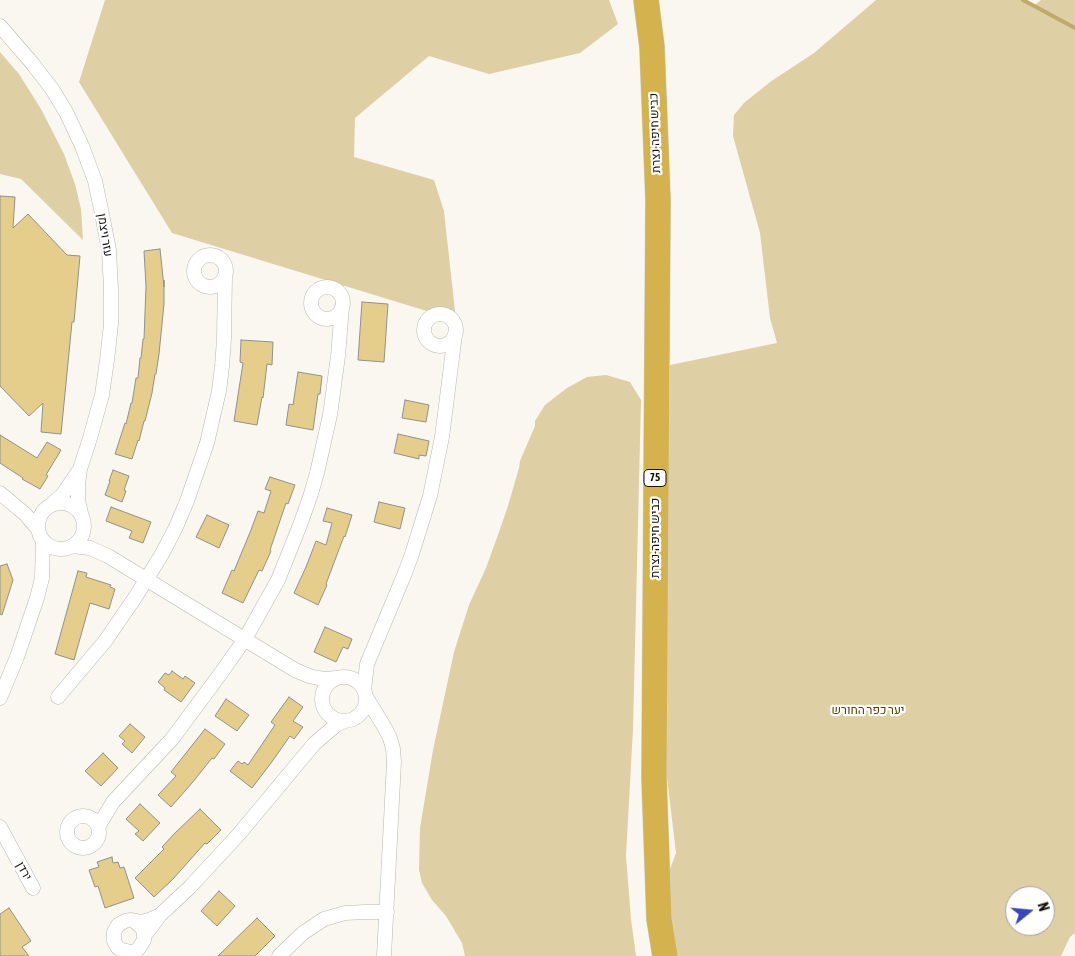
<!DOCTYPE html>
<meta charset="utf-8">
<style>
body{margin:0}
#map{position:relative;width:1075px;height:956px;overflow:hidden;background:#f9f7f0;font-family:"Asap Condensed",sans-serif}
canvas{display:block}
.north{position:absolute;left:1005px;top:886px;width:50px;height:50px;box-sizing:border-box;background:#fff;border:1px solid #a0a09f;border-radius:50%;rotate:73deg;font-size:14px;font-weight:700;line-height:20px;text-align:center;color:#12110f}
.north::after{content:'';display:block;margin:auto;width:18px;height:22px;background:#3648ba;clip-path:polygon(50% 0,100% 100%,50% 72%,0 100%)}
</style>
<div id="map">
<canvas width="1075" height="956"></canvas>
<div class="north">N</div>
</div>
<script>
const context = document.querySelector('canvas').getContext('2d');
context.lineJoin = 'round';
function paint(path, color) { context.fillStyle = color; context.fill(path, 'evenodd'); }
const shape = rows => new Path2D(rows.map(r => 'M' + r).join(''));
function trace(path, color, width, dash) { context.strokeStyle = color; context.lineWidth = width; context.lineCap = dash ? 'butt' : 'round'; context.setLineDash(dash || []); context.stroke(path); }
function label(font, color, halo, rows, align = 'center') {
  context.font = font + ' "Asap Condensed",Heebo,sans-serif'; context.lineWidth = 4.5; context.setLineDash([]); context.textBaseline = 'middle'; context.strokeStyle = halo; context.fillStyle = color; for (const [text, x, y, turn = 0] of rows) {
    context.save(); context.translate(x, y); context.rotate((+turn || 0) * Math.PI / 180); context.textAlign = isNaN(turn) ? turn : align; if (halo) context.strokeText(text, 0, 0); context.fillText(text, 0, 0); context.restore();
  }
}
const green = shape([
 [105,0,609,0,618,24,580,53,489,74,429,56,355,118,354,157,434,180,444,211,456,320,172,233,79,82],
 [876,0,1022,0,1032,7,1041,0,1075,0,1075,933,1070,937,1061,956,672,956,666,880,676,853,661,728,670,365,777,343,770,318,760,233,733,136,734,115,744,103,770,82,814,53],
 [1015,896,1045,896,1045,926,1015,926],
 [0,52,19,74,41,109,64,154,75,184,81,209,83,240,21,179,0,174],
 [606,375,630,382,641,400,633,729,626,856,631,919,636,956,465,956,462,943,446,916,432,900,422,883,419,870,420,828,433,750,454,652,469,605,486,568,499,532,508,506,519,468,520,461,535,426,535,421,545,405,567,388,587,377]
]);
const stream = shape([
 [1023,0,1075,28]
]);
const building = shape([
 [0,196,15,197,13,228,28,214,67,255,80,256,74,322,72,322,61,434,41,432,43,403,29,416,0,386,0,196],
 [160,249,164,287,164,280,164,304,159,354,156,374,155,374,152,393,145,421,144,421,139,441,138,440,132,459,115,454,125,423,126,424,131,403,132,403,136,378,138,378,140,358,141,358,143,339,144,339,146,286,144,251,160,249],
 [362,302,388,304,384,362,358,360,362,302],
 [241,340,273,342,272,365,267,364,263,398,262,397,257,425,234,421,243,363,240,362,241,340],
 [298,372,322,376,320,394,318,394,313,430,286,425,289,404,293,405,298,372],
 [405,400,429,405,426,422,402,418,405,400],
 [398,434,429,441,426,456,419,455,419,459,394,453,398,434],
 [0,435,37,458,47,442,61,450,46,475,48,476,40,489,22,479,23,478,0,463,0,435],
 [113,470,129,476,124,490,126,491,122,502,105,495,110,481,109,481,113,470],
 [270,477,295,485,288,504,286,503,270,550,271,551,262,571,259,570,243,603,222,593,232,570,234,571,251,530,258,511,264,513,271,491,265,489,270,477],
 [379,502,405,508,400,529,374,522,379,502],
 [111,507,151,522,143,543,129,538,132,531,106,521,111,507],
 [327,508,352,515,345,537,344,536,326,584,327,585,318,605,294,593,306,567,316,541,326,545,332,523,323,521,327,508],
 [207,515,229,525,219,548,196,537,207,515],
 [7,564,13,580,2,615,0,614,0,566,7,564],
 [78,571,87,573,86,577,111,585,110,587,115,589,109,609,90,603,74,660,55,654,78,571],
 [325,627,352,639,348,649,343,647,336,662,314,652,325,627],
 [172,671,183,679,185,676,195,683,181,702,164,690,165,688,158,682,165,673,169,675,172,671],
 [289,697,303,707,293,721,303,727,294,739,290,736,271,763,252,788,230,771,238,761,242,764,244,762,248,765,275,725,271,722,289,697],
 [226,699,249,715,237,731,215,716,226,699],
 [130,724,145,737,132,753,122,744,125,741,119,736,130,724],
 [205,729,225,744,214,759,212,758,192,783,171,807,158,795,176,776,171,772,205,729],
 [103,753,118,768,101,786,85,771,103,753],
 [140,804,160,823,143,841,135,834,139,831,126,819,140,804],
 [200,809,221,830,207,844,205,843,173,879,154,897,135,878,164,849,162,847,174,834,200,809],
 [112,857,113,863,118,862,120,868,124,867,134,898,105,908,98,886,95,887,89,870,99,867,97,862,112,857],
 [219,891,235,906,217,926,201,911,219,891],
 [9,908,31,941,22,947,29,956,0,956,0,914,9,908],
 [257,918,275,936,255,956,218,956,257,918]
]);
const street = shape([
 [0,26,32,63,52,89,66,112,82,146,95,181,102,214,109,250,111,289,111,324,107,360,102,395,90,438,80,469,78,485,78,501,81,513],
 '194 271a16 16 0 1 1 32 0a16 16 0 1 1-32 0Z',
 '311 303a16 16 0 1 1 32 0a16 16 0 1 1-32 0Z',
 '424 330a16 16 0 1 1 32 0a16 16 0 1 1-32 0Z',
 [0,493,25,514,38,529],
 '38 526a23 23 0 1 1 46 0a23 23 0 1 1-46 0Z',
 [52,504,63,494,78,472],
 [72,546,90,548,108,556,295,670,309,676,318,678,326,679,336,678],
 '322 699a22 22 0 1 1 44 0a22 22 0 1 1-44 0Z',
 [364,690,367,664,405,573,412,554,430,496,442,437,455,334],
 [58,697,106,640,136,596,162,554,176,527,187,501,207,443,219,391,222,366,224,339,225,275],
 [366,697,385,728,390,738,393,749,394,762,384,956],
 [0,698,17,657,37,598,42,578,43,540],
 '67 832a16 16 0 1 1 32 0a16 16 0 1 1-32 0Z',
 [0,827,33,888],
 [98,827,113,802,172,739,221,673,245,639,278,580,300,525,310,497,317,473,330,415,338,356,342,307],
 [134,921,141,927,144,931,144,940,139,948,136,951,131,952,122,950,118,948,114,941,114,932,118,925,125,921,130,920,141,922,149,920,160,915],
 [145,935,160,915,190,887,239,834,314,744,336,725,345,721],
 [279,956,303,933,324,919,345,913,365,912,387,912]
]);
const highway = shape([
 [646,0,652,47,658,200,654,778,659,919,665,956]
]);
const shields = [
 [655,478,22]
];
const shieldNames = [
 ["75",655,478]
];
const streetNames = [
 ["כביש חיפה-נצרת",655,133,-92],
 ["עזר ויצמן",105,235,81],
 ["כביש חיפה-נצרת",655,538,-90],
 ["ירדן",24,871,61]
];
const parkNames = [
 ["יער כפר החורש",868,710]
];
paint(green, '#decfa5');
trace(stream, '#c1aa69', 4);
paint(building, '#e5ce8c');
trace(building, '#92908a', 1);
trace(street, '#b8b6b0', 15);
trace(highway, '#d4d4d4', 26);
trace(street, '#fff', 14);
trace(highway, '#d4b24d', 25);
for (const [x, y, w] of shields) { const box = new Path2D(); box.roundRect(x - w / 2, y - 8.5, w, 17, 4); context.fillStyle = '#fff'; context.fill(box); trace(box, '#12110f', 1); }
label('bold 11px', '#12110f', null, shieldNames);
label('12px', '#12110f', '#fff', streetNames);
label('12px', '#53420e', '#fff', parkNames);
</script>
